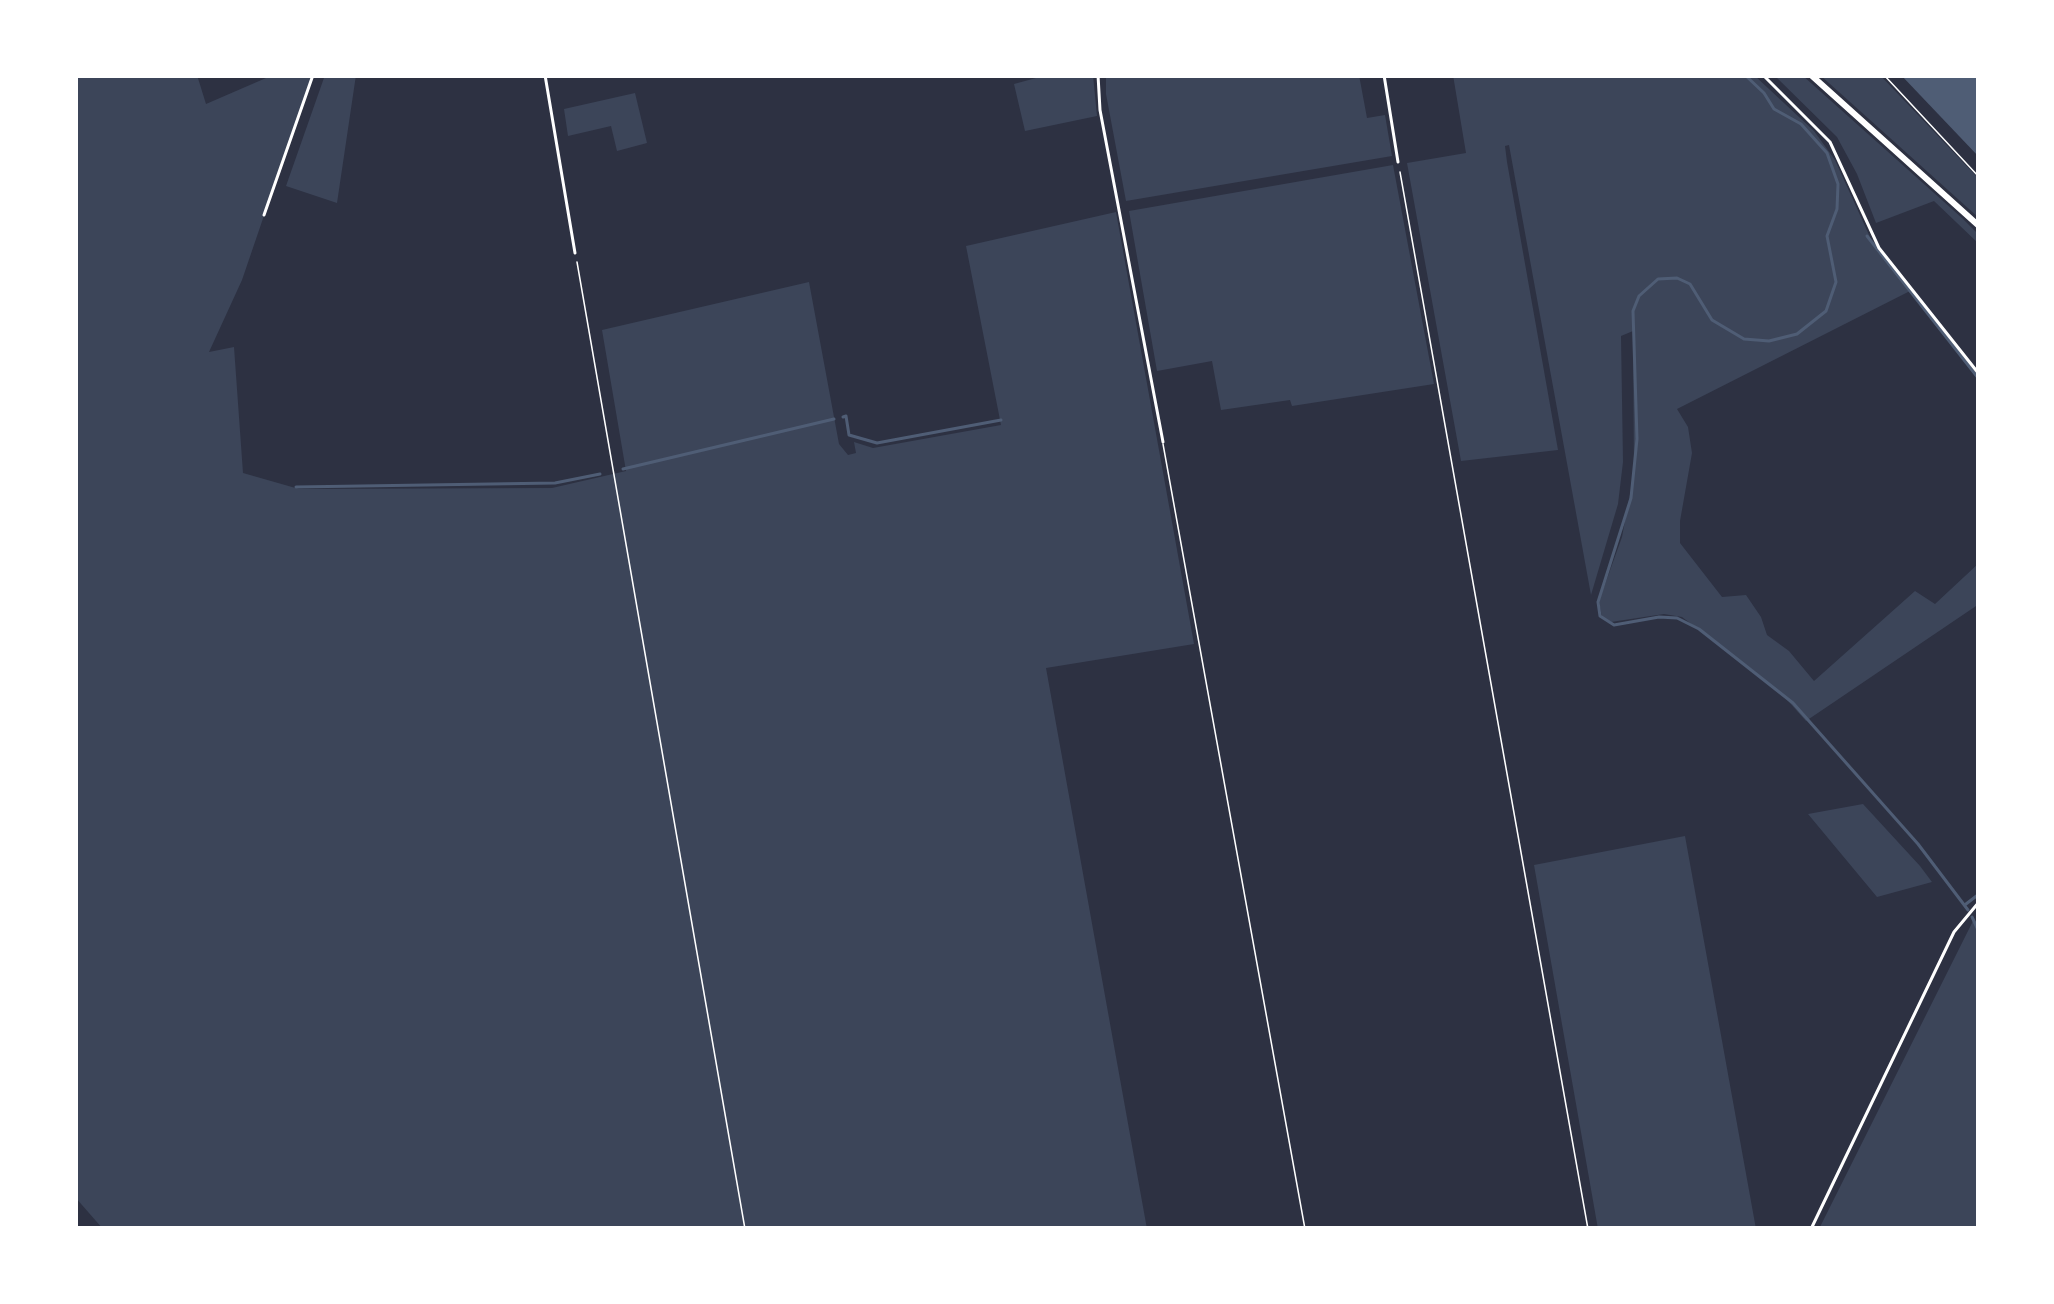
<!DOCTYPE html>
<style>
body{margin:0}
#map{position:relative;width:2054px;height:1304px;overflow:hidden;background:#2d3142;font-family:Lora,serif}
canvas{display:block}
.frame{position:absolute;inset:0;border:78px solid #fff;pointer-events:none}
</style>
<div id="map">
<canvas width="2054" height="1304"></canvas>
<div class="frame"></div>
</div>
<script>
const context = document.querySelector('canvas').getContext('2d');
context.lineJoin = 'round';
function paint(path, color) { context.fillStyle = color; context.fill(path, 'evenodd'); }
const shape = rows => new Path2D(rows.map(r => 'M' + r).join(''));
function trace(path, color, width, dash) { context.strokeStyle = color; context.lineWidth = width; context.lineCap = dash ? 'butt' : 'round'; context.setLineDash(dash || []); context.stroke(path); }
const green = shape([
 [75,75,197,75,206,104,273,75,312,75,242,280,209,352,234,347,243,473,299,489,552,488,626,471,602,330,809,282,839,444,848,455,856,453,854,442,873,448,1001,425,966,246,1116,212,1194,644,1046,668,1147,1229,103,1229,75,1197],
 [325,75,356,75,337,203,286,186],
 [1047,75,1093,75,1097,116,1025,131,1014,84],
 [1106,75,1359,75,1367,118,1385,115,1392,156,1126,201,1106,94],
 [1453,75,1754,75,1814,131,1835,160,1874,246,1910,291,1677,409,1688,427,1692,453,1680,521,1680,543,1722,597,1746,595,1761,617,1767,635,1789,651,1814,681,1915,591,1935,604,1979,563,1979,604,1806,721,1781,693,1682,617,1664,614,1611,622,1602,618,1599,601,1622,537,1634,473,1633,331,1621,336,1623,462,1618,504,1591,595,1509,145,1505,146,1507,162,1558,450,1461,461,1407,163,1466,153],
 [1774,75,1802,75,1962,218,1979,235,1979,244,1934,201,1876,223,1857,174,1837,137],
 [1820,75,1880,75,1979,179,1979,218],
 [635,93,647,143,617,151,611,126,568,136,564,109],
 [1393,165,1434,384,1292,406,1290,400,1221,410,1212,361,1157,371,1129,211],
 [1863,804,1920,866,1932,882,1877,897,1808,814],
 [1685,836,1756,1229,1598,1229,1534,865],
 [1974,919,1979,927,1979,1229,1819,1229]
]);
const water = shape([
 [1901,75,1979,75,1979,157]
]);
const stream = shape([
 [1745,75,1764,93,1774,109,1801,124,1827,153,1838,184,1837,209,1827,236,1836,282,1826,311,1797,334,1769,341,1744,339,1712,320,1690,284,1677,278,1658,279,1639,296,1633,311,1637,439,1631,498,1598,602,1600,616,1614,625,1659,617,1677,618,1699,629,1793,703,1918,844,1968,910],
 [1867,236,1979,379],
 [843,417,846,416,849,435,877,443,1001,420],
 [623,469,834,419],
 [296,487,555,483,600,474],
 [1966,904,1979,894],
 [1972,917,1979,932]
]);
const path = shape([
 [1884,75,1979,177],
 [1400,172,1588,1229],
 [577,262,745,1229]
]);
const service = shape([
 [1163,444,1305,1229]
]);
const minor = shape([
 [545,75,575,253],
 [1098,75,1100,110,1163,442],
 [1384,75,1398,162],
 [1763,75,1830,142,1879,248,1979,374],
 [264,215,313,75],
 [1811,1229,1954,932,1979,902]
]);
const primary = shape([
 [1811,75,1979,226]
]);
paint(green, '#3c4559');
paint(water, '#4f5d75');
trace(stream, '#4f5d75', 3);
trace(path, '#fff', 1.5);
trace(service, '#fff', 1.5);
trace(minor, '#fff', 3);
trace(primary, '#fff', 6);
</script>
